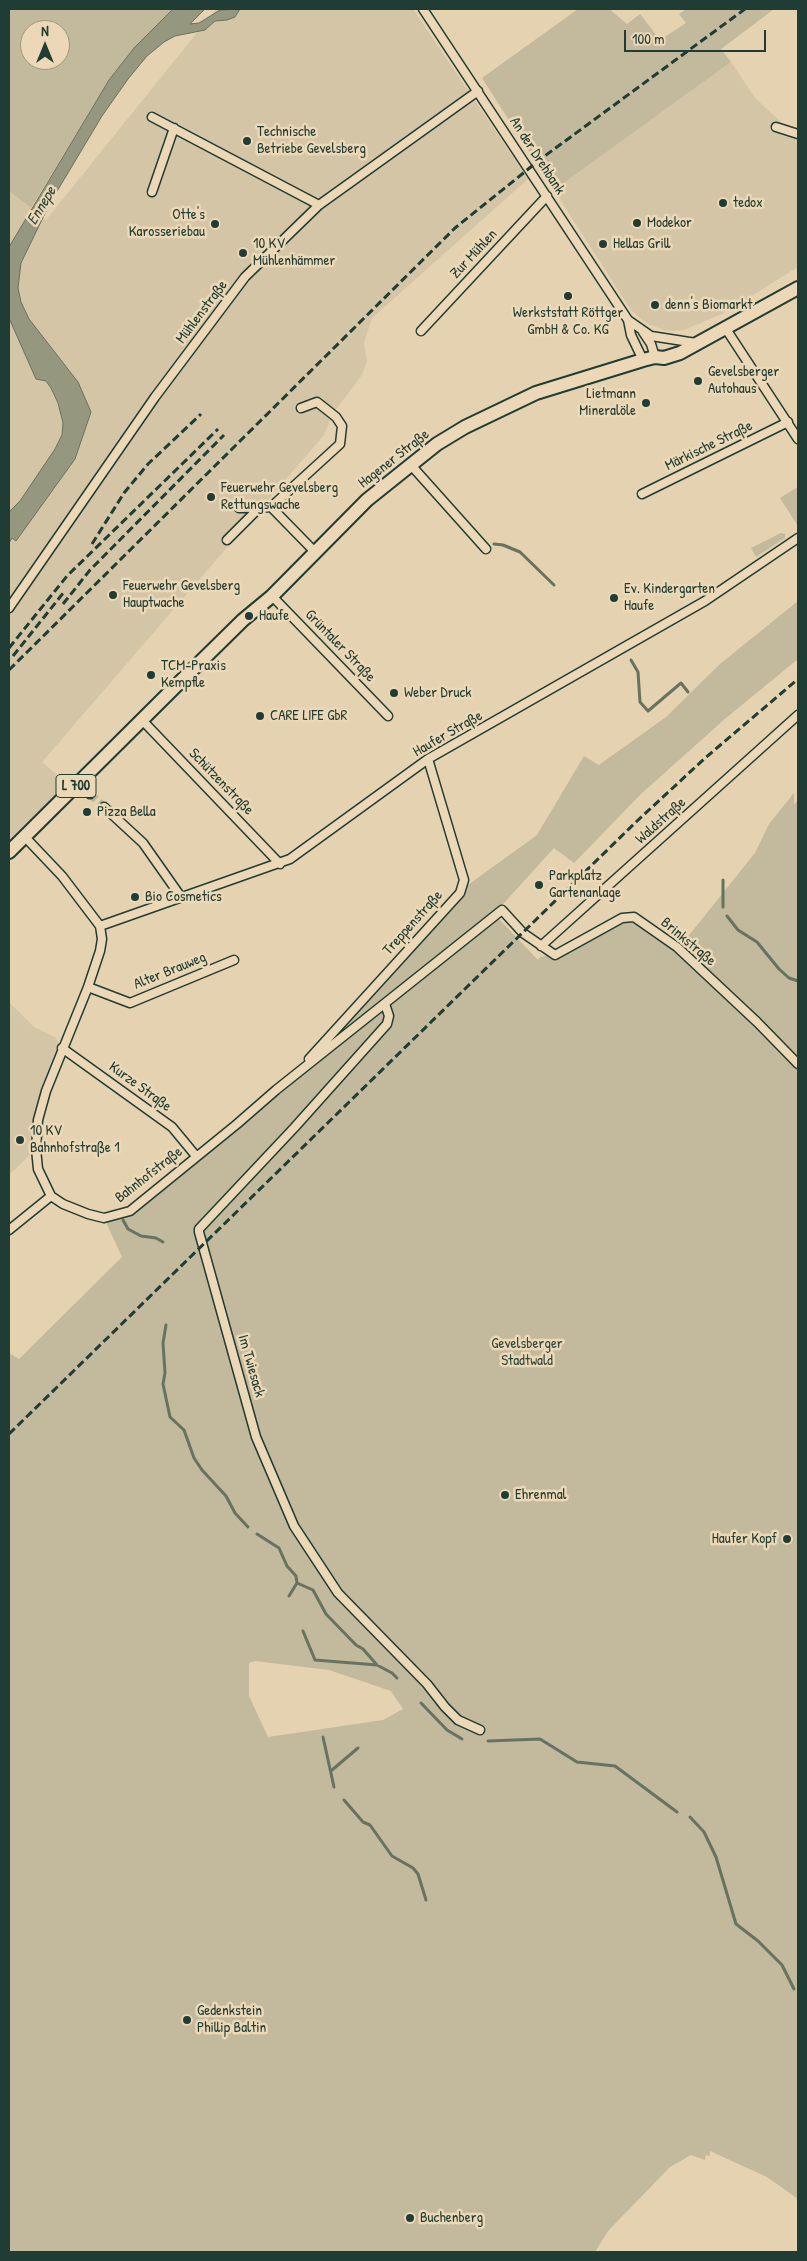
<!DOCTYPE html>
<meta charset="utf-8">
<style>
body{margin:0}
#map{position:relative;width:807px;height:2261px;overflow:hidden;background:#e4d2b1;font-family:"Patrick Hand",sans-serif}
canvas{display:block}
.frame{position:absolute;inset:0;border:10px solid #1f3d34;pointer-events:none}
.north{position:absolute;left:20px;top:20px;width:50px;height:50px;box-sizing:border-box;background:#ecd8b6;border:1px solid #9a9a82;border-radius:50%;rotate:0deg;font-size:14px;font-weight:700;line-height:20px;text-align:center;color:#1f3d34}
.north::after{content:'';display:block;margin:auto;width:18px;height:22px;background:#1f3d34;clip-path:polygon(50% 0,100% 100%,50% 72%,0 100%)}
.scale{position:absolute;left:624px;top:30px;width:142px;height:22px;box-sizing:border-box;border:2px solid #1f3d34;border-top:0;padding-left:6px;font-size:15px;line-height:18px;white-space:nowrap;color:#1f3d34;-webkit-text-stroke:4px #ecd8b6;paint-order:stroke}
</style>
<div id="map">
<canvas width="807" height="2261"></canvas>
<div class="frame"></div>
<div class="north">N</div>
<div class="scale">100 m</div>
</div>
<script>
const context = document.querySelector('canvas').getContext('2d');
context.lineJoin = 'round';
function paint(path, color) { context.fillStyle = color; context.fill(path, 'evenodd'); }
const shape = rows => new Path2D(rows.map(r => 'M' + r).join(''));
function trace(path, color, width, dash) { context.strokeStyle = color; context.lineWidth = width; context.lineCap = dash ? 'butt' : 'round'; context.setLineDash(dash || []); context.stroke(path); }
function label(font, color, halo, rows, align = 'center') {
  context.font = font + ' "Patrick Hand",sans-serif'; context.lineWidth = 5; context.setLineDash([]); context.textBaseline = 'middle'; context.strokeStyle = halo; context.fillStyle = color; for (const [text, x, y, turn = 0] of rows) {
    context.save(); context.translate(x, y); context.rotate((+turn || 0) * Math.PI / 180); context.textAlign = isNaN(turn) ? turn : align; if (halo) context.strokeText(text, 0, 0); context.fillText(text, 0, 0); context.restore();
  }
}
const built = shape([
 [216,9,413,9,528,179,372,318,364,343,367,361,362,375,333,413,324,435,42,762,67,784,9,840,9,191,46,220],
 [731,62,755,98,798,138,798,267,724,313,684,330,666,331,646,323,631,310,554,190],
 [9,1002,34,1027,55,1037,62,1048,46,1091,36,1149,9,1175]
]);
const green = shape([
 [9,9,173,9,134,48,109,80,31,208,9,191],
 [30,30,60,30,60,60,30,60],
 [578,9,609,9,627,24,640,14,660,40,686,23,679,14,686,9,774,9,721,49,731,62,554,190,482,78],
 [798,487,798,526,780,498],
 [781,533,785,534,785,538,756,557,751,548],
 [798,601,798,659,726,718,642,793,574,863,554,848,494,914,538,960,541,956,543,957,621,916,633,920,678,949,755,853,769,824,794,793,794,804,798,800,798,2199,767,2177,710,2151,710,2156,706,2155,705,2160,691,2155,670,2167,608,2231,595,2252,9,2252,9,1353,19,1359,122,1257,104,1218,118,1216,294,1076,461,890,537,835,584,756,599,765,666,717,720,664],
 [255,1661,329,1670,391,1691,403,1709,383,1720,268,1737,249,1696,249,1663]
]);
const water = shape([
 [173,9,205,9,190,24,199,23,220,10,240,9,235,17,227,20,215,21,205,30,175,36,164,42,147,56,128,79,102,116,50,203,21,263,18,288,21,302,29,319,78,382,91,412,75,459,16,541,12,538,9,543,9,512,20,501,55,449,62,435,63,423,58,403,51,388,46,381,36,379,9,318,9,247,109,80,134,48,173,9]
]);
const stream = shape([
 [494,544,503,545,520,552,554,585],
 [631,660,638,672,640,702,648,711,681,683,688,692],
 [723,907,723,880],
 [727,916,738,930,757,942,779,969,789,978,798,981],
 [123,1220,128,1229,141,1236,156,1238,163,1242],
 [166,1325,163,1343,165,1373,163,1384,170,1417,184,1430,194,1458,202,1470,226,1496,235,1513,248,1527],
 [257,1534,279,1548,287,1566,296,1576,297,1583,313,1590,326,1614,356,1645,363,1649,377,1665,392,1673,397,1678],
 [289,1596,297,1583],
 [303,1631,315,1660,377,1665],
 [421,1703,447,1730,462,1739],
 [323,1737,334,1787],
 [488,1741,540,1739,577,1762,615,1766,677,1812],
 [332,1770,358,1748],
 [344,1800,363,1822,370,1825,392,1856,413,1868,418,1874,426,1900],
 [690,1817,704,1832,716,1857,736,1924,758,1941,782,1965,794,1989]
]);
const minorTunnel = shape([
 [90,794,104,807]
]);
const minor = shape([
 [423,9,628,320,651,336,696,343],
 [152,117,319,205],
 [776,127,798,134],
 [152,192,174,128],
 [628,320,631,335,643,360],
 [726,329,798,439],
 [421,331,547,196],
 [643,332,651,344,655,357],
 [410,464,486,549],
 [642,494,788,422],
 [271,507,315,552],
 [239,508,271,507,340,444,342,426,336,417,317,402,301,408],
 [227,540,259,508],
 [272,596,388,716],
 [9,608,155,397,245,277,319,205,478,91],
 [142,720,280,864],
 [79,783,90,794],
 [104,807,143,843,181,897],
 [25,837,62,876,100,926,102,939,100,951,88,987,46,1091,38,1120,36,1149,38,1169,51,1196,63,1204,88,1214,104,1218,130,1211,237,1124,276,1090,502,910,523,933,555,955,622,918,634,917,677,947,757,1022,798,1064],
 [100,926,290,859,428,759,705,601,798,538],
 [541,946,798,715],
 [88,987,130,1003,234,960],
 [385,1004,389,1016,387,1024,294,1128,199,1229,199,1232,256,1437,294,1526,338,1593,427,1684,445,1707,458,1720,480,1730],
 [62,1048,172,1127,196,1156],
 [309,1059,460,893,464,880,428,759],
 [9,1230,51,1196]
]);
const primary = shape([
 [9,852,184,678,243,620,272,596,367,500,437,444,465,427,536,393,643,360,655,357,664,358,680,353,798,288]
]);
const rail = shape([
 [92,544,124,493,148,464,201,414],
 [63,604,90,570,224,435],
 [9,648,67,576,218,429],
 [13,656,64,592],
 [9,670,455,228,542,158,745,9],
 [9,1434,636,822,704,759,798,679]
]);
const markers = [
 [247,141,5,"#1f3d34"],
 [723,203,5,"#1f3d34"],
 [637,223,5,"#1f3d34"],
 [215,224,5,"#1f3d34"],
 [603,244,5,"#1f3d34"],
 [243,253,5,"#1f3d34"],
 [568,296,5,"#1f3d34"],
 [655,305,5,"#1f3d34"],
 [698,381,5,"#1f3d34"],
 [646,403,5,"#1f3d34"],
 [211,497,5,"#1f3d34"],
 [113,595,5,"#1f3d34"],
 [614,598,5,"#1f3d34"],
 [249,616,5,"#1f3d34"],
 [151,675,5,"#1f3d34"],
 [394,693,5,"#1f3d34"],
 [260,716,5,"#1f3d34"],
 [87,812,5,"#1f3d34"],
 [539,885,5,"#1f3d34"],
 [135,897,5,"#1f3d34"],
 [20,1140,5,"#1f3d34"],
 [505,1495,5,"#1f3d34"],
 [787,1539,5,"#1f3d34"],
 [187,2020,5,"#1f3d34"],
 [410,2218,5,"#1f3d34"]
];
const shields = [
 [76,786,40]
];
const shieldNames = [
 ["L 700",76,786]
];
const poiNames = [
 ["Technische",257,132],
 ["Betriebe Gevelsberg",257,149],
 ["tedox",733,203],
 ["Otte's",205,215,"right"],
 ["Karosseriebau",205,232,"right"],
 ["Modekor",647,223],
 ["10 KV",253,244],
 ["Mühlenhämmer",253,261],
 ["Hellas Grill",613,244],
 ["denn's Biomarkt",665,305],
 ["Werkststatt Röttger",568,313,"center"],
 ["GmbH & Co. KG",568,330,"center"],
 ["Gevelsberger",708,372],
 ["Autohaus",708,389],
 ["Lietmann",636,394,"right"],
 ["Mineralöle",636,411,"right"],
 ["Feuerwehr Gevelsberg",221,488],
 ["Rettungswache",221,505],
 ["Feuerwehr Gevelsberg",123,586],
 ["Hauptwache",123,603],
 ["Ev. Kindergarten",624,589],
 ["Haufe",624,606],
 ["Haufe",259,616],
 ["TCM-Praxis",161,666],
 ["Kempfle",161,683],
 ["Weber Druck",404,693],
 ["CARE LIFE GbR",270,716],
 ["Pizza Bella",97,812],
 ["Parkplatz",549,876],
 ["Gartenanlage",549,893],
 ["Bio Cosmetics",145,897],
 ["10 KV",30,1131],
 ["Bahnhofstraße 1",30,1148],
 ["Ehrenmal",515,1495],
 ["Haufer Kopf",777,1539,"right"],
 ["Gedenkstein",197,2011],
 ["Phillip Baltin",197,2028],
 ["Buchenberg",420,2218]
];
const streetNames = [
 ["An der Drehbank",537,156,57],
 ["Zur Mühlen",474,254,-47],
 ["Mühlenstraße",202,312,-53],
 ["Märkische Straße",709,446,-26],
 ["Hagener Straße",394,459,-38],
 ["Grüntaler Straße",340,646,46],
 ["Haufer Straße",448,734,-30],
 ["Schützenstraße",221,782,46],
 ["Waldstraße",661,821,-42],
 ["Treppenstraße",413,923,-48],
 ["Brinkstraße",688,942,40],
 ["Alter Brauweg",170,971,-22],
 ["Kurze Straße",140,1087,36],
 ["Bahnhofstraße",149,1175,-38],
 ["Im Twiesack",251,1366,74]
];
const parkNames = [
 ["Gevelsberger",527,1344],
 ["Stadtwald",527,1361]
];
const waterNames = [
 ["Ennepe",42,206,-59]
];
paint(built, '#d4c5a6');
paint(green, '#c3b99c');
paint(water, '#96977f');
trace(water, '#667361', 1);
trace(stream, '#667361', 3);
trace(minorTunnel, '#bdb498', 8, [8, 4]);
trace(minor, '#1f3d34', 11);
trace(primary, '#1f3d34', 16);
trace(minor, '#ecd8b6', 8);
trace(primary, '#ecd8b6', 12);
trace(rail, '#1f3d34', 3, [8, 4]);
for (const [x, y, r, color] of markers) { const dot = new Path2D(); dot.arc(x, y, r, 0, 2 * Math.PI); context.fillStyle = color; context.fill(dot); trace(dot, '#ecd8b6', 2); }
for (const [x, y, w] of shields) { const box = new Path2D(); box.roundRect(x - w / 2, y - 11.5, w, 23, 4); context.fillStyle = '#ecd8b6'; context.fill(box); trace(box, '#1f3d34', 1); }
label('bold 14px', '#1f3d34', null, shieldNames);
label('15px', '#1f3d34', '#ecd8b6', poiNames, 'left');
label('15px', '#1f3d34', '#ecd8b6', streetNames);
label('15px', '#2f493e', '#ecd8b6', parkNames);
label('italic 16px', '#314a3f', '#ecd8b6', waterNames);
</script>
